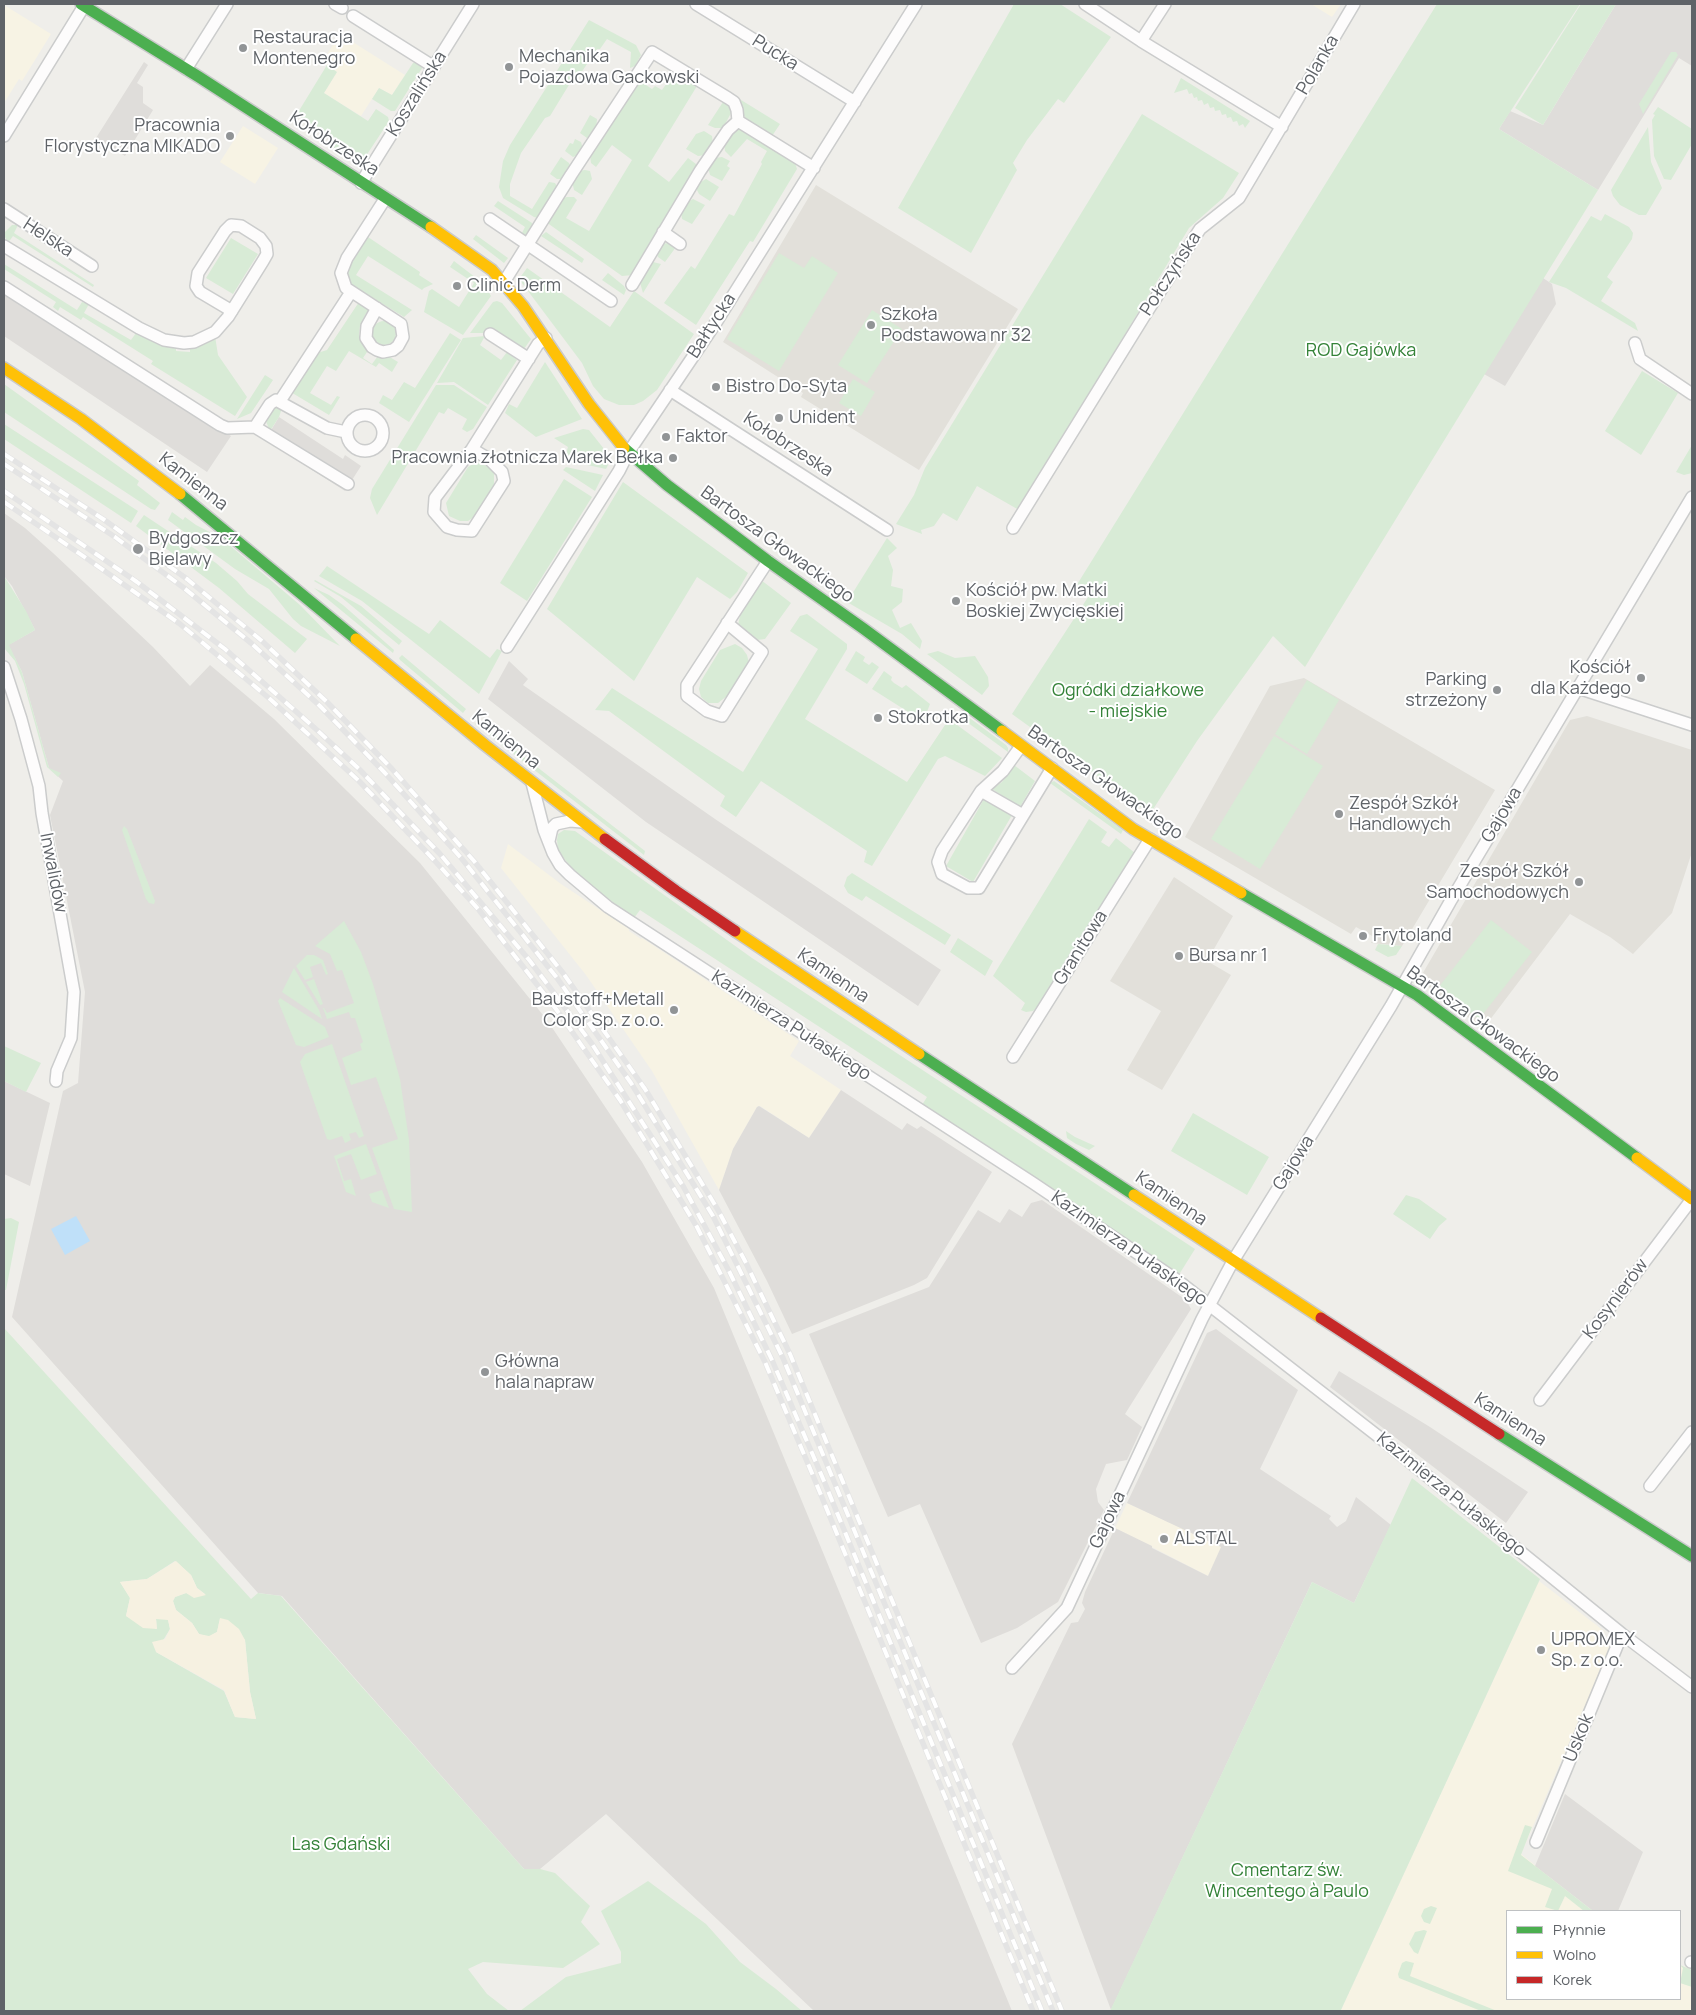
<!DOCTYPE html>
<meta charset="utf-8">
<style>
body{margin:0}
#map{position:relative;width:1696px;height:2015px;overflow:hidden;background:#efeeea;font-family:Manrope,sans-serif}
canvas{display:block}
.frame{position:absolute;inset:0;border:5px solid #5f6368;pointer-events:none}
.legend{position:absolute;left:1506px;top:1910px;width:175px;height:90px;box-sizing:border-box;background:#fff;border:1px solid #bfc1c3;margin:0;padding:6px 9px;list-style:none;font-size:15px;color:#5f6368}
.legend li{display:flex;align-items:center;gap:10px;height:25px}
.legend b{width:25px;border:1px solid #bfc1c3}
</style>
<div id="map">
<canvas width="1696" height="2015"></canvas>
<div class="frame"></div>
<ul class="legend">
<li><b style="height:6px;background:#4caf50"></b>Płynnie</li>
<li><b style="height:6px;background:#ffc107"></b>Wolno</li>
<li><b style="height:6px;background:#c62828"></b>Korek</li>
</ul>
</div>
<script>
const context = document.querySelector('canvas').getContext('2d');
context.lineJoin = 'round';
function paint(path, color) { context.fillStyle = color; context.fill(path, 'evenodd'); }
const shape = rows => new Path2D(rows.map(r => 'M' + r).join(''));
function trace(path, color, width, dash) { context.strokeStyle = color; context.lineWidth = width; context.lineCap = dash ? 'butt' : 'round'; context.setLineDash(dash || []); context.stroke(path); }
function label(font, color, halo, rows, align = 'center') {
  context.font = font + ' Manrope,sans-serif'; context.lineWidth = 4; context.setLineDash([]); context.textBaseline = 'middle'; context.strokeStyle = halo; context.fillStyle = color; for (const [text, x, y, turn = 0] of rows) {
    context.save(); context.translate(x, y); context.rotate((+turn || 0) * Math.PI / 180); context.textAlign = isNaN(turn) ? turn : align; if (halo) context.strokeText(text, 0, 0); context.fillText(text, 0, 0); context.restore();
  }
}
const commercial = shape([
 [1311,4,1341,4,1332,17],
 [4,5,51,34,22,81,19,79,4,103],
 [340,34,405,75,392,95,379,88,361,116,324,93,337,72,322,62],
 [243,126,278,148,255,184,220,162],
 [508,844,561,884,629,929,629,931,641,939,642,938,799,1041,790,1056,841,1090,809,1138,760,1106,757,1107,733,1149,719,1190,652,1071,586,975,501,868],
 [1127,1503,1222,1547,1208,1576,1115,1528],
 [1539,1581,1604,1631,1610,1648,1521,1854,1593,1911,1507,1911,1507,1999,1680,1999,1680,1965,1692,1970,1692,2011,1341,2010]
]);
const industrial = shape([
 [1616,4,1692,4,1692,66,1679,58,1598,190,1499,129,1510,111,1543,125],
 [144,62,148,65,137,83,143,87,143,103,153,110,125,156,96,138],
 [1543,278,1552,284,1556,304,1505,386,1484,374],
 [4,294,231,436,207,472,4,336],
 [279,417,343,459,345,455,361,466,345,491,265,440],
 [4,513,25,528,53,553,153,647,190,686,210,665,274,719,420,863,547,1020,642,1162,714,1288,1012,2011,814,2011,606,1814,540,1869,524,1869,282,1596,258,1593,12,1317,63,1091,78,1083,85,992,50,815,63,781,49,768,22,672,8,645,35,630,12,586,4,576],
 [509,661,528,679,523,685,715,819,941,970,918,1006,646,822,488,699],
 [4,1081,50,1103,30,1186,4,1174],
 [841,1090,902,1130,907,1123,917,1129,921,1126,992,1172,927,1278,914,1285,792,1334,767,1281,719,1190,733,1149,757,1107,759,1106,809,1138],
 [1042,1200,1186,1300,1191,1309,1125,1414,1142,1427,1127,1460,1106,1464,1096,1489,1098,1502,1104,1510,1058,1602,1017,1628,981,1643,920,1504,888,1517,809,1334,929,1287,978,1210,1000,1223,1009,1209,1022,1217,1031,1203],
 [1216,1329,1298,1390,1260,1469,1331,1516,1329,1519,1337,1527,1346,1521,1356,1497,1391,1525,1354,1603,1312,1582,1111,2010,1012,1744,1071,1623,1078,1622,1085,1609,1082,1603,1085,1592,1115,1528,1152,1546,1152,1548,1208,1576,1221,1547,1127,1503,1207,1333],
 [1339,1371,1430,1427,1528,1492,1506,1523,1330,1387],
 [1565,1794,1643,1852,1618,1911,1593,1911,1535,1866]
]);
const education = shape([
 [816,185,1018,309,919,470,801,397,803,393,723,342],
 [1304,678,1495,790,1402,946,1371,943,1374,937,1356,927,1351,934,1185,837,1270,686],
 [1587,716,1692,750,1692,852,1672,913,1633,954,1610,937,1570,914,1483,1029,1421,981,1420,978,1570,720],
 [1174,877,1233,916,1207,961,1231,975,1162,1090,1127,1070,1161,1011,1110,981]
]);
const green = shape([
 [1014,4,1060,4,1111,37,1064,103,1058,99,1027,140,1013,163,1017,170,971,253,898,208],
 [1437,4,1580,4,1499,129,1598,190,1305,667,1273,636,1197,741,1150,814,1012,714,1092,591,1073,591],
 [1581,4,1616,4,1543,125,1515,108],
 [589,20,636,45,641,55,635,66,630,68,631,52,607,39,600,49,597,49,579,76,575,75,550,116,545,118,521,153,510,184,510,196,532,209,549,182,555,183,558,188,542,219,534,217,503,198,499,187,503,161,510,145],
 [1671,52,1676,52,1678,55,1643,114,1639,104],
 [418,61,424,65,395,111,391,111,372,99,379,88,392,95,413,63],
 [327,65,337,72,324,93,368,121,376,109,388,117,389,121,364,159,358,161,351,159,334,148,334,139,298,116,297,114],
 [674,73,680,73,729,105,731,113,723,128,715,128,708,125,723,102,697,86,648,166,669,182,688,158,696,164,696,168,633,275,622,276,546,222,560,199,567,197,574,197,577,200,566,218,589,231,632,160,612,145,596,167,591,163,590,155,640,75,648,81,646,85,652,89,655,86,662,90],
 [1181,78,1250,121,1245,128,1243,124,1239,126,1237,121,1233,122,1231,117,1227,118,1226,114,1222,115,1220,110,1215,111,1214,107,1210,108,1208,103,1204,105,1202,100,1198,101,1197,97,1194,98,1192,93,1189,94,1187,89,1174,93],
 [733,95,780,124,772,136,748,123],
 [1658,107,1692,129,1692,144,1671,180,1664,179,1654,156,1652,120,1655,115,1653,114],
 [1142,114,1239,173,1223,198,1189,228,1019,510,977,486,957,521,943,513,934,526,921,530,922,534,896,524,914,495,925,468],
 [590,115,597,119,596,131,591,136,587,138,580,133],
 [1648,127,1651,162,1662,188,1646,215,1639,215,1620,205,1613,196,1611,190],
 [743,128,795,163,797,169,753,242,750,241,696,325,664,303,691,266,695,269,729,214,734,216,762,164,761,162,767,151,747,139,731,157,725,151,724,142,736,129],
 [704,131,712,136,713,145,706,155,698,156,686,149,696,134],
 [575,139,581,142,583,149,578,155,573,157,565,151,570,143,573,144],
 [561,157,569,163,571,168,564,179,557,179,550,174],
 [722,157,730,161,727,166,730,168,722,181,710,175,708,167,715,158],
 [585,170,590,171,592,179,582,195,574,190,572,181,578,171],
 [706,179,719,187,710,201,699,194,696,188,699,183],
 [693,199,705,205,692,224,682,219,681,211,684,204],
 [498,201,532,223,533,227,528,236,521,235,525,227,494,206],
 [1605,214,1629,227,1633,233,1632,239,1607,277,1613,282,1601,301,1635,323,1638,331,1566,288,1549,282,1591,216,1601,221],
 [12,225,18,225,14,233,94,285,93,287,13,236,8,243,5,237,5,232],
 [546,232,584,259,582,263,541,236],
 [476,235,508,258,504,263,473,239],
 [368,237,420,272,419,275,433,284,424,288,422,290,368,256,356,275,412,310,404,317,347,282,347,270],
 [231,238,258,254,233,294,206,278],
 [668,243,676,247,665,262,658,257,656,251,661,244],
 [779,253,804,268,812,256,838,273,779,371,727,339],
 [454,261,484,284,491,296,463,335,424,312,429,291,432,289,459,307,474,283,450,267],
 [649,261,661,264,643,293,639,279],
 [4,264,77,310,82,302,89,304,84,313,131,340,136,333,163,345,176,347,176,351,190,352,190,345,215,336,218,355,247,397,235,416,151,364,153,361,83,317,81,320,60,307,58,311,53,307,56,302,4,269],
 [527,268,610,327,634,291,694,334,657,390,643,401,634,405,619,405,604,399,593,386,582,363,519,279],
 [608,273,624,286,626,290,624,295,602,280],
 [497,301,502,303,531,339,524,349,490,328,484,333,470,333,493,302],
 [359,302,370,309,365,315,360,326,359,335,369,349,363,358,372,364,378,356,388,356,398,362,392,372,379,363,376,367,349,351,336,371,327,366,310,393,331,405,337,396,340,397,329,415,289,391,314,354,327,350],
 [872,310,902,329,867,383,838,365],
 '372 333a12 12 0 1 1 24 0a12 12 0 1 1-24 0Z',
 [450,333,461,340,409,422,379,403,383,395,392,400,404,382,415,388],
 [485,336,480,345,501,360,507,352,517,360,488,405,454,382,437,383,463,338],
 [545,362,582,419,536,437,505,413,509,404,517,408],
 [1642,371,1678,393,1641,455,1605,431],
 [265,375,273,380,251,413,237,419],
 [853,379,875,392,861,416,839,403],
 [4,384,139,481,137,485,160,503,155,510,151,509,4,412],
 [436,385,454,385,487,407,473,429,467,432,462,429,467,419,448,408,444,414,439,412,377,515,370,498,372,489],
 [277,406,282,408,279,417,270,431,265,419,265,412],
 [4,424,138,511,131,523,4,439],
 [583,429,589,430,608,454,608,465,606,469,564,460,568,447,554,438],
 [1692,445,1692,473,1684,475,1676,472],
 [475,463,483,464,492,470,494,474,494,488,474,517,468,521,460,521,449,516,446,503,468,467],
 [566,467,603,475,595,491,563,470],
 [564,479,592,497,527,601,500,583],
 [623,482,748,573,737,592,730,599,697,577,634,681,547,609],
 [172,512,183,520,185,517,196,525,221,538,300,605,340,646,301,626,293,619,269,589,235,569,168,520],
 [144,515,216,563,237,581,248,594,307,639,295,653,219,588,136,526],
 [887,538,897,548,888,556,893,570,891,586,903,589,902,602,892,610,900,628,911,623,922,641,920,649,902,634,847,602],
 [327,566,429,634,440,620,490,658,497,649,502,651,479,694,362,601,319,576],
 [4,576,26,611,35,630,9,645,22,672,49,768,61,773,58,777,47,767,24,684,15,661,4,648],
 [315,580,361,606,402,641,399,645,341,597,314,581],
 [761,580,791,603,765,639,757,640,747,634,738,625,741,611],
 [314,588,329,595,343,605,394,650,393,653],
 [807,614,847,644,847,649,805,719,907,782,949,719,1002,758,985,776,945,756,938,759,872,866,864,862,867,851,761,781,736,817,720,806,725,796,609,711,595,710,612,688,743,772,818,649,790,631,800,616],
 [735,644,742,648,747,655,749,663,727,696,718,703,708,703,701,697,699,689,701,681,720,650],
 [856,651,865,657,863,661,869,665,872,662,879,667,867,684,845,670],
 [938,651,955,658,975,656,988,677,989,686,982,695,927,654],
 [402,655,466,709,463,713,400,660,399,658],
 [884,671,892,677,891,680,894,683,902,688,906,685,930,704,925,717,921,720,872,689],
 [1307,680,1339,700,1307,754,1275,734],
 [963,713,1006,745,1008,748,1008,752,960,717],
 [478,721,645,851,644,855,475,724],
 [1274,736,1323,766,1260,869,1211,839],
 [1014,765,1035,781,1020,807,992,789,1002,782],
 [1054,781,1123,830,1121,834,1050,783],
 [984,799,1012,815,973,882,946,866],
 [1089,819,1107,832,1101,842,1109,847,1116,838,1135,853,1038,1007,1033,1011,1026,1012,1021,1010,1025,1003,993,976],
 [124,826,127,829,155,901,154,904,149,903,146,899,122,830],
 [564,830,575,831,752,958,1195,1249,1180,1273,1178,1273,1015,1164,922,1105,927,1097,640,910,634,918,583,880,566,861,558,850,557,840,558,834],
 [852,873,951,935,945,945,866,896,862,901,848,893,844,886,847,877],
 [1491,920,1532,952,1479,1019,1438,988],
 [344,921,361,952,373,984,400,1079,409,1140,412,1212,394,1209,372,1148,398,1139,376,1077,351,1085,342,1058,362,1050,360,1044,363,1042,355,1018,351,1018,349,1012,327,1019,323,1008,324,1008,327,1013,354,1003,342,970,337,971,330,954,315,946],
 [958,938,993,961,985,976,950,952],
 [1378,944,1402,946,1396,955,1388,957,1375,950],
 [307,955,314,955,323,960,328,974,326,975,321,963,310,967,313,977,305,980,296,966],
 [294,968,319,1010,322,1019,282,992],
 [314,979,323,1004,320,1005,306,982],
 [280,998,325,1027,329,1037,304,1047,296,1045,278,1001],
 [332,1044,364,1136,359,1138,356,1132,349,1134,351,1140,345,1143,342,1136,330,1140,327,1139,300,1062,305,1054],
 [4,1046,41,1063,26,1092,4,1081],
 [1193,1113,1269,1157,1247,1195,1171,1151],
 [1066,1131,1075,1137,1095,1146,1089,1150,1076,1144,1067,1138],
 [366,1144,377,1174,361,1180,351,1154,337,1159,344,1181,351,1179,356,1196,346,1192,334,1156],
 [382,1190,389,1208,372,1202,369,1194],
 [1406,1195,1419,1199,1447,1219,1439,1226,1430,1239,1393,1214],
 [11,1218,19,1222,6,1290,4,1290,4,1219],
 [4,1328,251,1599,258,1593,281,1596,524,1869,540,1869,555,1873,590,1906,581,1922,600,1944,563,1968,483,1962,468,1969,487,1994,509,2011,4,2011],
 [175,1561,191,1575,197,1588,205,1594,186,1593,175,1597,173,1601,176,1610,192,1623,199,1634,209,1637,217,1632,220,1619,245,1640,250,1692,256,1719,235,1717,224,1691,156,1652,170,1629,168,1619,156,1619,157,1629,126,1616,130,1598,120,1582,147,1579],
 [1412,1478,1540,1579,1341,2010,1344,2011,1110,2011,1312,1582,1354,1603],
 [1525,1825,1532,1827,1521,1855,1593,1911,1584,1911,1565,1896,1558,1911,1545,1907,1552,1889,1508,1871],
 [648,1881,706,1924,740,1962,776,1989,802,2011,520,2011,566,1977,621,1963,621,1952,601,1911],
 [1431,1906,1437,1908,1430,1924,1424,1922,1421,1916,1424,1909],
 [1424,1930,1427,1931,1418,1954,1414,1952,1409,1944,1415,1932],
 [1406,1961,1414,1963,1410,1976,1497,2011,1481,2011,1399,1978,1398,1974,1402,1963],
 [1680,1965,1692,1970,1692,1987,1680,1983,1683,1968]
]);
const sand = shape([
 [176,1561,191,1575,197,1588,206,1595,194,1598,186,1593,175,1597,173,1601,176,1610,192,1623,199,1634,209,1636,217,1632,220,1618,228,1620,239,1629,245,1640,250,1692,256,1719,235,1717,224,1690,156,1652,152,1642,165,1639,170,1629,168,1620,156,1619,157,1629,143,1628,126,1616,130,1598,120,1582,147,1579]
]);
const water = shape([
 [76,1216,90,1241,65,1255,51,1229]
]);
const street = shape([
 [335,4,342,8],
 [696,4,855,102],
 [1085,4,1141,41,1282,127],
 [353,16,434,67],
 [1141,41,1165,4],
 [186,69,227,4],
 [4,136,84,6],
 [361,183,473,4],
 [4,209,92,266],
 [490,219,611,301],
 [663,232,680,244],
 [4,246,139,328,164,340,184,343,194,342,215,332,228,317,263,261,267,254,266,246,260,238,241,226,231,225,225,231,198,273,196,286,200,292,232,311],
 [504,282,571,175,652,52,728,98,734,102,737,110,738,121,814,168],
 [632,285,700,171,728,130,738,121],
 [4,287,220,425,227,428,255,427,270,404,276,400,327,428,346,432],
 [377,308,367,326,366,338,372,347,377,350,383,352,393,350,398,346,403,337,401,324,346,288,341,273,347,258,385,199],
 [490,334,529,359],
 [1635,343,1640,359,1692,394],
 [670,390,887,530],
 [280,401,351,292],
 '347 433a18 18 0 1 1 36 0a18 18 0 1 1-36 0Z',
 [255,427,348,484],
 [472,449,489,459,502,472,504,481,472,531,457,530,447,527,434,512,435,498,472,449,538,344,546,338],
 [1013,528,1143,318,1200,229,1239,198,1354,4],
 [727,623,762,652,722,716,707,711,687,696,687,685,768,561],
 [507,647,619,471,628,453,715,324,916,4],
 [4,667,21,719,39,786,42,813,74,992,71,1038,57,1071,56,1081],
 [1578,688,1692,725],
 [1021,746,1003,771,981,791,942,851,938,862,942,874,968,888,979,888,1052,768],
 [532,783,544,830,553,853,560,865,570,875,608,907,1033,1183,1177,1280,1379,1437,1622,1634,1692,1687],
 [981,791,1023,815],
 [549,841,552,828,556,824,570,821,582,822],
 [1013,1057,1150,839],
 [1540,1400,1692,1199],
 [1650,1486,1692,1432],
 [1012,1668,1067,1608,1202,1319,1233,1261,1391,1006,1450,902,1692,497],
 [1536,1842,1622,1634],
 [1691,1962,1692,1962]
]);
const fast = shape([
 [81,4,199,77,431,227],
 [624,448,667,485,768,561,864,629,1002,731],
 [180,494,356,639],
 [1241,893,1417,995,1637,1158],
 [919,1054,1134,1195],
 [1499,1434,1692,1556]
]);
const slow = shape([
 [431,227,492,270,523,306,589,404,624,448],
 [4,368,81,419,180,494],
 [356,639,485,745,605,839],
 [1002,731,1133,829,1241,893],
 [735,931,919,1054],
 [1637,1158,1692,1199],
 [1134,1195,1321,1318]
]);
const jam = shape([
 [605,839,676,891,735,931],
 [1321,1318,1499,1434]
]);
const rail = shape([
 [4,454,103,519,187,579,262,641,327,702,392,769,474,861,563,973,645,1089,718,1210,745,1261,790,1354,1062,2011],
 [4,464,115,537,184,588,251,643,320,706,385,773,462,859,557,978,631,1083,713,1216,783,1358,1053,2011],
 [4,491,137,582,225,649,317,730,359,769,440,854,530,961,592,1044,683,1186,729,1271,772,1360,824,1481,1042,2011],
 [4,502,89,560,180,624,270,699,359,781,435,861,479,910,556,1009,620,1100,697,1227,765,1362,814,1478,1033,2011]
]);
const markers = [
 [243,48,5,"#919496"],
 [509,67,5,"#919496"],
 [230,136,5,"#919496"],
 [457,286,5,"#919496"],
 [871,325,5,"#919496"],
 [716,387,5,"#919496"],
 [779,418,5,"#919496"],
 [666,437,5,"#919496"],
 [673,458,5,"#919496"],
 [138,549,6,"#919496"],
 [956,601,5,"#919496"],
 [1641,678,5,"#919496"],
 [1497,690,5,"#919496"],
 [878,718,5,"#919496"],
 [1339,814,5,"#919496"],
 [1579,882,5,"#919496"],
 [1363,936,5,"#919496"],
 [1179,956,5,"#919496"],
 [674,1010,5,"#919496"],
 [485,1372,5,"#919496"],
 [1164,1539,5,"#919496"],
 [1541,1650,5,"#919496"]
];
const poiNames = [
 ["Restauracja",253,38],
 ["Montenegro",253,59],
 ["Mechanika",519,57],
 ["Pojazdowa Gackowski",519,78],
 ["Pracownia",220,126,"right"],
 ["Florystyczna MIKADO",220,147,"right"],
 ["Clinic Derm",467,286],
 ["Szkoła",881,315],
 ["Podstawowa nr 32",881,336],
 ["Bistro Do-Syta",726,387],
 ["Unident",789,418],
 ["Faktor",676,437],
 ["Pracownia złotnicza Marek Bełka",663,458,"right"],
 ["Bydgoszcz",149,539],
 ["Bielawy",149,560],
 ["Kościół pw. Matki",966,591],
 ["Boskiej Zwycięskiej",966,612],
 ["Kościół",1631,668,"right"],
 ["dla Każdego",1631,689,"right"],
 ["Parking",1487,680,"right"],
 ["strzeżony",1487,701,"right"],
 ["Stokrotka",888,718],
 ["Zespół Szkół",1349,804],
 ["Handlowych",1349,825],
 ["Zespół Szkół",1569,872,"right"],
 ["Samochodowych",1569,893,"right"],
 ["Frytoland",1373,936],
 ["Bursa nr 1",1189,956],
 ["Baustoff+Metall",664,1000,"right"],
 ["Color Sp. z o.o.",664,1021,"right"],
 ["Główna",495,1362],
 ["hala napraw",495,1383],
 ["ALSTAL",1174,1539],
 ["UPROMEX",1551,1640],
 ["Sp. z o.o.",1551,1661]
];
const streetNames = [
 ["Pucka",775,53,32],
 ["Polanka",1318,65,-60],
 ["Koszalińska",417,94,-58],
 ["Kołobrzeska",334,144,33],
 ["Helska",48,238,33],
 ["Połczyńska",1171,274,-57],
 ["Bałtycka",712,326,-57],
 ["Kołobrzeska",788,445,33],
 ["Kamienna",193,482,38],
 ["Bartosza Głowackiego",777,545,36],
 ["Kamienna",506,740,39],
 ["Bartosza Głowackiego",1105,783,35],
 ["Gajowa",1502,815,-59],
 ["Inwalidów",53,873,79],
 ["Granitowa",1081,948,-58],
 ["Kamienna",833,976,34],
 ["Bartosza Głowackiego",1483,1025,36],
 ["Kazimierza Pułaskiego",791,1026,33],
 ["Gajowa",1294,1163,-58],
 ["Kamienna",1171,1199,34],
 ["Kazimierza Pułaskiego",1129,1249,35],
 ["Kosynierów",1616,1299,-53],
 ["Kamienna",1510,1420,33],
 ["Kazimierza Pułaskiego",1451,1495,39],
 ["Gajowa",1108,1520,-65],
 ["Uskok",1579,1738,-68]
];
const parkNames = [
 ["ROD Gajówka",1361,351],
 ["Ogródki działkowe",1128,691],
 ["- miejskie",1128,712],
 ["Las Gdański",341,1845],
 ["Cmentarz św.",1287,1871],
 ["Wincentego à Paulo",1287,1892]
];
paint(commercial, '#f7f3e4');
paint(industrial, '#dfddda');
paint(education, '#e2e0da');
paint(green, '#d8ebd6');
paint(sand, '#f6f1e1');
paint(water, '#bfe0f9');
trace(street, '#cbcccc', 14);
trace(fast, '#cacacb', 14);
trace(slow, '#cacacb', 14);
trace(jam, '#cacacb', 14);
trace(street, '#fdfcfc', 11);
trace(fast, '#4caf50', 11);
trace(slow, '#ffc107', 11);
trace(jam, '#c62828', 11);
trace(rail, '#e4e4e4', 5.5);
trace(rail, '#fff', 4, [11]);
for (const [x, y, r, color] of markers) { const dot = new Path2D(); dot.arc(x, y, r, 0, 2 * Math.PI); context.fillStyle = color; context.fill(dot); trace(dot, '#fff', 2); }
label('18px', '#5f6368', '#fff', poiNames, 'left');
label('18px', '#5f6368', '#fff', streetNames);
label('18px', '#348238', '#fff', parkNames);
</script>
